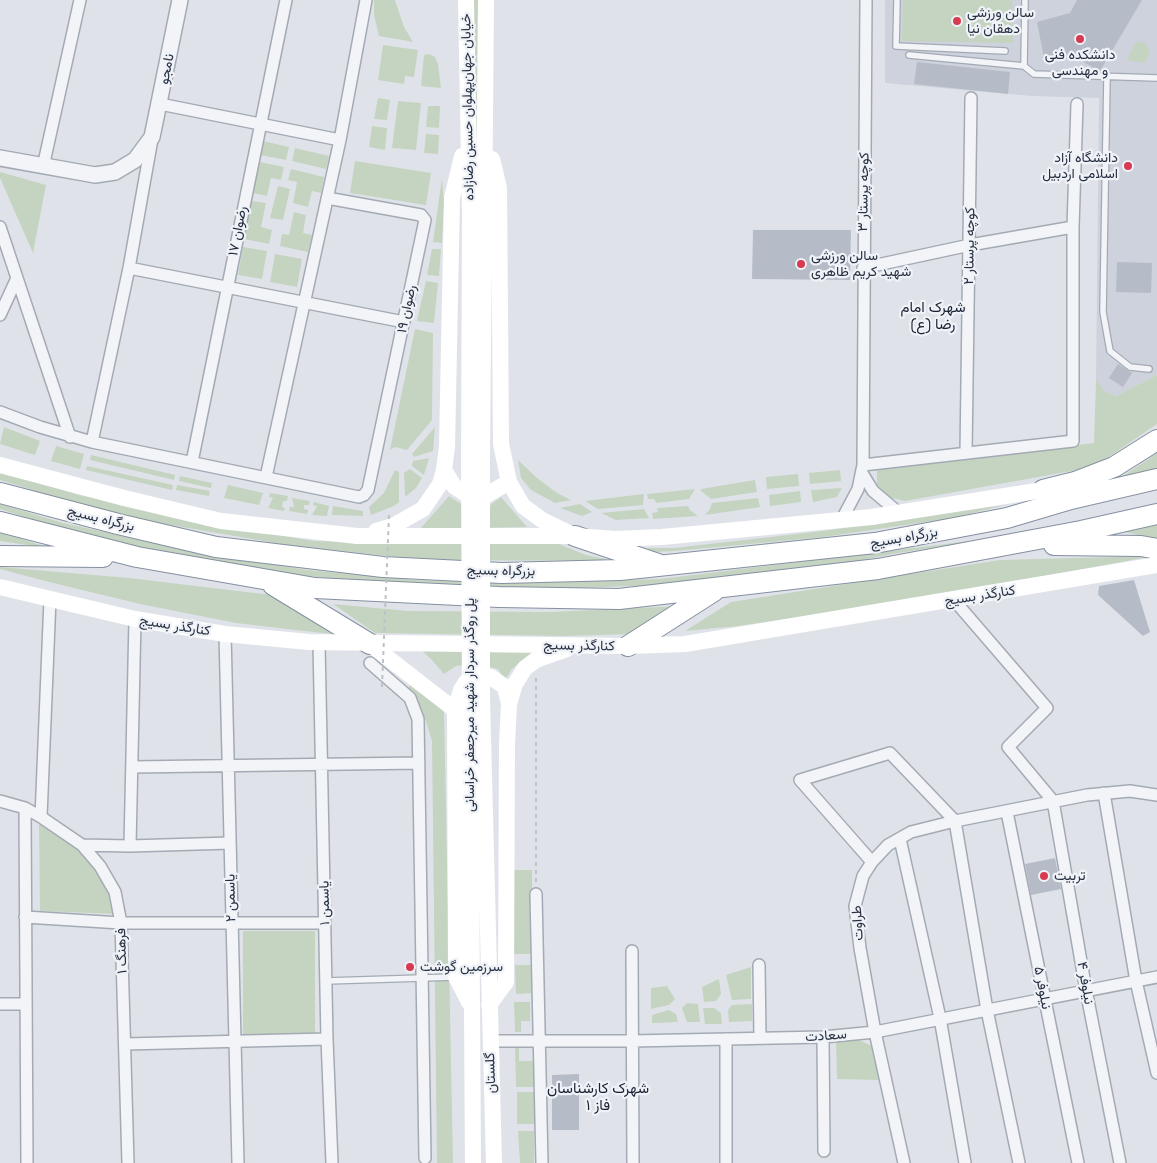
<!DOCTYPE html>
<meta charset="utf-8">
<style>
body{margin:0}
canvas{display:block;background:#dfe3e9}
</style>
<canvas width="1157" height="1163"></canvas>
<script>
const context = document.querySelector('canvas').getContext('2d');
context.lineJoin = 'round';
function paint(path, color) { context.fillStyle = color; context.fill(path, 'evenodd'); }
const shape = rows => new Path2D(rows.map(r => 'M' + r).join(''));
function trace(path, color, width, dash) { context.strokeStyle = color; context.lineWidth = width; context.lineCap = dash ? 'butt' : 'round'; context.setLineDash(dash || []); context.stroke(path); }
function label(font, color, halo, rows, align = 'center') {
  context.font = font + ' "Space Grotesk",Vazirmatn,sans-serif'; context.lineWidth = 4.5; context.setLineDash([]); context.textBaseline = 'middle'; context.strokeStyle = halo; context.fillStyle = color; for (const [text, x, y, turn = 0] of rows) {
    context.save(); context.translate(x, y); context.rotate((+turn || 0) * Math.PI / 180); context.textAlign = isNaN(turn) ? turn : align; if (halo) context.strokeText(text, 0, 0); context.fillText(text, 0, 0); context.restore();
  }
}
const built = shape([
 [885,0,1157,0,1157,375,1116,396,1106,392,1096,380,1099,98,1032,96,885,83]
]);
const green = shape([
 [374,0,395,0,404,27,413,42,379,36,374,15],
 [472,0,478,0,477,172],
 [903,0,1012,0,1013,43,902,41],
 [1136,42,1146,43,1150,53,1144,63,1127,60],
 [383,45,418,50,414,77,405,76,404,84,378,80],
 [429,54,435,57,438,64,441,88,421,86,424,55],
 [378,98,390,100,387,120,374,119],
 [398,101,421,103,416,150,392,148],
 [428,106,440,106,439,128,426,127],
 [372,126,387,128,385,150,369,147],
 [426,134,439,135,438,154,424,153],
 [263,141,289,147,286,160,260,155],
 [295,148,329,156,326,169,292,161],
 [355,161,431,173,426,205,350,193],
 [260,162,284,167,281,180,271,178,267,196,253,193],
 [291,169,324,177,321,193,312,191,308,207,293,203,297,182,288,180],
 [0,172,46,185,33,253,0,178],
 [442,178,444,204,442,243,433,242],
 [278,186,290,189,283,220,270,218],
 [252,201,266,203,261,227,272,230,269,244,244,239],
 [294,212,306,215,303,233,312,235,308,252,280,246,282,234,289,235],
 [243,247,267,251,262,279,238,275],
 [432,249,441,249,439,276,427,275],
 [275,254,302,259,297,287,270,282],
 [426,281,438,283,434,323,417,321],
 [415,329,433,333,432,420,407,450,395,447,390,450],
 [1157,375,1157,424,1094,467,905,501,892,498,884,494,877,484,877,468,1094,443,1096,380,1106,392,1116,396],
 [4,427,40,441,35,455,0,444],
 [435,427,433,451,414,457,412,454],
 [56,446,84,454,80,469,51,461],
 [1157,453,1157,471,1115,481,1152,457],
 [91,455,175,475,174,480,90,460],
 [429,458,424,475,412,466,413,461],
 [518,460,537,478,557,493,571,500,555,503,531,490,521,478],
 [87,466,173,485,172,490,86,470],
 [410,469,422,478,416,488,405,497,404,473],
 [395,470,399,472,399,502,394,506,371,515,369,507,384,493],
 [840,470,841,481,810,484,809,473],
 [0,471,79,495,212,524,314,541,414,543,551,541,586,555,615,561,426,560,287,545,159,523,85,506,0,480],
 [798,474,799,486,767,489,766,477],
 [180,476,212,483,211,488,179,481],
 [755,480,757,492,711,499,701,491,701,489],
 [177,485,210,491,209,496,176,490],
 [228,485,263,493,259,505,224,498],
 [842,488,837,497,813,502,811,490],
 [695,489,689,499,656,503,654,499,648,499,647,494],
 [800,491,801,502,770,506,769,495],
 [270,493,288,496,287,501,283,501,282,507,285,508,284,511,268,508,273,498,269,497],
 [644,494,643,505,598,509,585,501],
 [449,496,458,502,475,509,489,506,501,497,527,527,420,529],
 [292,498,310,501,309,505,304,505,304,509,308,510,307,514,289,511,290,507,294,507],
 [758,498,760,507,705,515,710,509,712,503],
 [314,502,329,506,327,516,312,515,317,506,313,505],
 [0,504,63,523,184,549,307,570,414,580,527,583,660,579,986,539,898,553,816,569,660,585,527,590,414,586,307,576,184,557,62,529,0,509],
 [580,504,592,512,582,516,560,508],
 [1005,505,953,518,824,537,676,551,654,552,647,548,674,548,823,531],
 [333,506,363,511,363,516,332,515],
 [688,506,690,510,698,516,653,519,652,513,658,512,657,508],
 [644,509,649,518,616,520,601,513],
 [1157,522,1157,539,1119,531],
 [0,532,53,549,0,541],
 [1154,556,902,602,738,626,685,631,731,602,1000,560],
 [0,567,129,578,280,596,348,636,236,623,140,604,45,581,0,569],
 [333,604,408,611,550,612,681,606,632,634,563,636,375,633],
 [419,648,533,651,512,669,505,680,498,669,477,664,456,666,444,674,431,659],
 [413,681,444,709,453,1163,437,1163,432,741,424,715,407,690],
 [39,824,73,845,92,866,104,884,116,914,40,911],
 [514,870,532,870,532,954,513,954],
 [243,931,315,931,315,1035,243,1036],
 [515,965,532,965,532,993,516,994],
 [751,967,751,999,732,1000,726,975],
 [719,979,721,994,716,1001,704,1002,702,987],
 [667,986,675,999,669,1005,651,1009,651,988],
 [514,1002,530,1002,530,1021,521,1021,521,1032,515,1032],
 [687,1003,698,1004,700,1022,687,1022,682,1008],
 [752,1004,752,1021,729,1022,728,1010,732,1005],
 [703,1008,714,1008,721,1013,722,1024,705,1024],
 [669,1010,676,1014,678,1022,652,1023,652,1015],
 [854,1038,872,1046,881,1080,837,1079,836,1041],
 [515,1046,519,1046,519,1061,533,1061,534,1087,516,1087],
 [517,1092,534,1092,534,1124,517,1124],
 [518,1131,534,1131,534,1163,520,1163]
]);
const building = shape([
 [1077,0,1142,0,1100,71,1074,57,1045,63,1037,22,1070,13],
 [917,62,1010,72,1008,94,914,84],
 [753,230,851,230,850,280,752,279],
 [1117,262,1152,263,1151,293,1116,292],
 [1118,364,1132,373,1123,387,1109,378],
 [1134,580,1150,632,1143,636,1098,595,1099,586],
 [1055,858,1061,889,1031,895,1025,864],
 [579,1074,579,1130,552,1130,552,1075]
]);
const path = shape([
 [536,882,536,677]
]);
const service = shape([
 [897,0,896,46,1005,51],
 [909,55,1024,66,1034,74,1157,78],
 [1024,66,1025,0],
 [1107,78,1103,312,1110,351,1130,367,1149,369],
 [326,981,454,977]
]);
const minor = shape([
 [160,104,340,140,366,0],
 [43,167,80,0],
 [0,227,70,437],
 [129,268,404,322],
 [863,268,970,245,1073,227],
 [0,315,17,278],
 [0,412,40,427,92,442,359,497,364,495,368,490,425,220,421,215,327,198],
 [92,442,129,268,152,139],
 [966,453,971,98],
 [192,462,286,0],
 [863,465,1073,441,1073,227,1077,104],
 [862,473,873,491,899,513],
 [266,477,340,140],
 [841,521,858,489,863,465,866,0],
 [954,600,1047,708,1008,747,1053,801,1086,990,1120,1163],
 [225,634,238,1163],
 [319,643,327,1039,332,1163],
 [370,663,410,698,418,719,425,1158],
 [132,767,419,763],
 [1104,793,1136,981,1157,1073],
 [0,801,25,808,41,817,82,845,100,866,115,892,121,923,128,1163],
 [25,808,27,1163],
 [1007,812,1078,1163],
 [41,817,50,599],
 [900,839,940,1018,965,1163],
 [82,845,130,846,230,843],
 [130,846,135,619],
 [872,862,800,780,890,753,955,821,987,1010,1019,1163],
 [536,894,542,1163],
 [25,917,121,923,325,923],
 [632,951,633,1163],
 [759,965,760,1038],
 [0,1004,26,1004],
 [823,1037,824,1151],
 [490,1041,632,1041,823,1037,875,1032,1157,977],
 [125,1044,327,1039],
 [726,1163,726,1039],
 [904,1163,875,1032,860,948,855,906,863,876,872,862,888,845,911,832,955,821,1087,795,1130,791,1157,795]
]);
const tertiary = shape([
 [0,158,95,175,115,172,135,160,152,137,180,0]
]);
const secondary = shape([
 [466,0,470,215,469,456],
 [492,159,499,188,501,444,509,482,523,506,542,520,571,534],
 [482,457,486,0],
 [0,465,124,498,221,521,357,536,575,536,615,539,662,537,872,517,1043,490],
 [444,470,454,486,469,496,483,497,509,482],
 [376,531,393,526,423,509,440,484,444,470,447,447,452,198,462,156],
 [0,587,135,619,225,634,309,642,628,646,685,644,1157,565],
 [370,644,455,710,456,977,469,1002],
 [470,697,473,1163],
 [482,699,494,1163],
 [455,710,461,690,466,682,483,676,491,677,505,687,509,704],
 [489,1005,506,982,507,744,509,704,515,684,525,668,536,660,567,649]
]);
const trunk = shape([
 [1043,490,1075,482,1114,467,1157,440],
 [0,493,118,524,216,547,383,567,502,573,620,570,875,543,1007,518,1071,499,1157,479],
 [0,522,137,557,315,588,499,597,619,599,878,569,1081,531,1157,514],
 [575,536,658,564],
 [1054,545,1141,546,1157,549],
 [0,556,103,557],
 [273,585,370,644],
 [628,646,714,591]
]);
const pathBridge = shape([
 [382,687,389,514]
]);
const secondaryBridge = shape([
 [469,456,470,697],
 [482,699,482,457]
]);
const markers = [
 [957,21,5,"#d73b52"],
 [1080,39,5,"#d73b52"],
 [1128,166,5,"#d73b52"],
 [801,264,5,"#d73b52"],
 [1044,876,5,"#d73b52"],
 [410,967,5,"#d73b52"]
];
const poiNames = [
 ["سالن ورزشی",967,13],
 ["دهقان نیا",967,29],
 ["دانشکده فنی",1080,55,"center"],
 ["و مهندسی",1080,71,"center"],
 ["دانشگاه آزاد",1118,158,"right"],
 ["اسلامی اردبیل",1118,174,"right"],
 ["سالن ورزشی",811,256],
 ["شهید کریم ظاهری",811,272],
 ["تربیت",1054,876],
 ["سرزمین گوشت",420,967]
];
const streetNames = [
 ["نامجو",167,69,-79],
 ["خیابان جهان‌پهلوان حسین رضا‌زاده",468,107,-91],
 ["کوچه پرستار ۳",864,192,-89],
 ["رضوان ۱۷",238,231,-79],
 ["کوچه پرستار ۲",970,246,-89],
 ["رضوان ۱۹",407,309,-78],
 ["بزرگراه بسیج",101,519,14],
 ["بزرگراه بسیج",904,538,-10],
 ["بزرگراه بسیج",501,571,1],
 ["کنارگذر بسیج",980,596,-9],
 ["کنارگذر بسیج",175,626,9],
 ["کنارگذر بسیج",579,646,1],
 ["پل روگذر سردار شهید میرجعفر خراسانی",470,705,-90],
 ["یاسمن ۲",231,898,-91],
 ["یاسمن ۱",325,903,-91],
 ["طراوت",858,923,-93],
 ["فرهنگ ۱",122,951,-92],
 ["نیلوفر ۴",1085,983,80],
 ["نیلوفر ۵",1042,988,79],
 ["سعادت",826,1036,-4],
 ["گلستان",491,1073,-92]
];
const neighbourhoodNames = [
 ["شهرک امام",933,308],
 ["رضا (ع)",933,325],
 ["شهرک کارشناسان",598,1089],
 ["فاز ۱",598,1106]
];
paint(built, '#cdd2dc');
paint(green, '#c5d4c0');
paint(building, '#b6bcc7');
trace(service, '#a4aab4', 8);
trace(minor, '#a4aab4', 14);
trace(tertiary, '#a4aab4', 18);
trace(trunk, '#8590a1', 22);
trace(path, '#bdc1c8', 2, [4, 4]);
trace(service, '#f2f4f7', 5.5);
trace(minor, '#f2f4f7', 11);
trace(tertiary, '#f2f4f7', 15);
trace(secondary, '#fff', 16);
trace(trunk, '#fff', 20);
trace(pathBridge, '#bdc1c8', 2, [4, 4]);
trace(secondaryBridge, '#fff', 16);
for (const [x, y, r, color] of markers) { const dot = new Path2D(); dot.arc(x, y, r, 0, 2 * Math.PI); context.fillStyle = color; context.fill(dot); trace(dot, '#eff2f7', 2); }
label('14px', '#273042', '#eff2f7', poiNames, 'left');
label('14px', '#273042', '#eff2f7', streetNames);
label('15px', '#192132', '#eff2f7', neighbourhoodNames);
</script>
